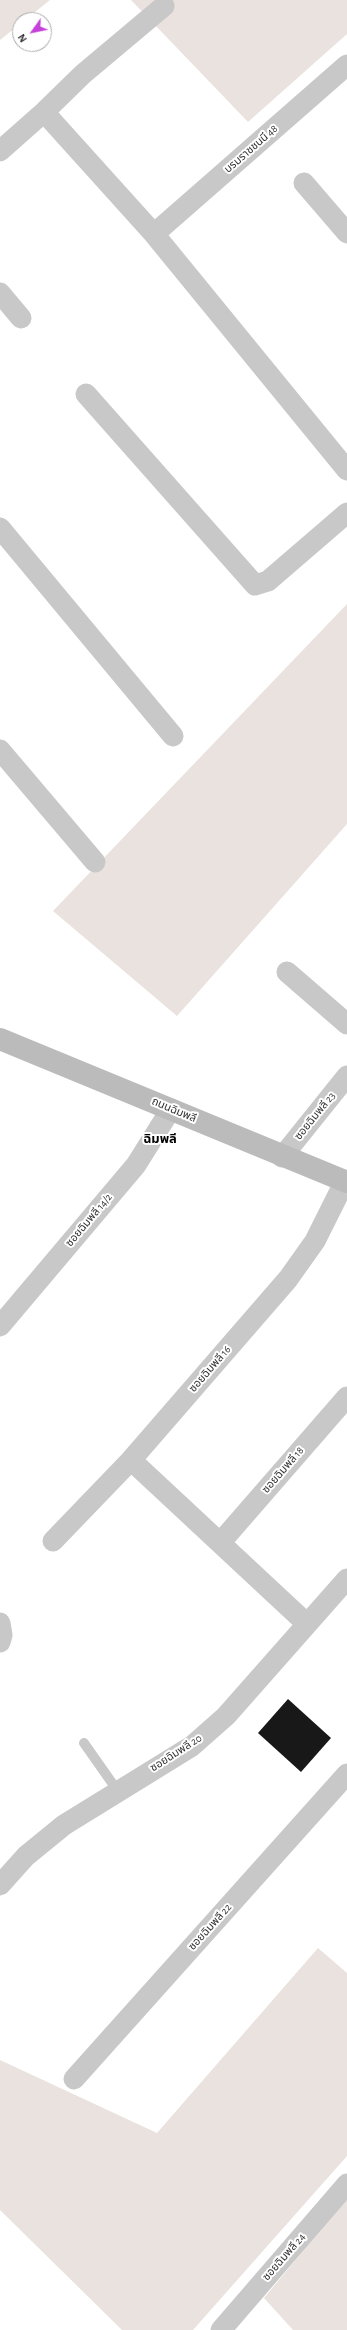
<!DOCTYPE html>
<meta charset="utf-8">
<style>
body{margin:0}
#map{position:relative;width:347px;height:2330px;overflow:hidden;background:#fff;font-family:"Alegreya Sans",sans-serif}
canvas{display:block}
.north{position:absolute;left:12px;top:12px;width:40px;height:40px;box-sizing:border-box;background:#fff;border:1px solid #adadad;border-radius:50%;rotate:237deg;font-size:11px;font-weight:700;line-height:16px;text-align:center;color:#313131}
.north::after{content:'';display:block;margin:auto;width:14px;height:18px;background:#c541da;clip-path:polygon(50% 0,100% 100%,50% 72%,0 100%)}
</style>
<div id="map">
<canvas width="347" height="2330"></canvas>
<div class="north">N</div>
</div>
<script>
const context = document.querySelector('canvas').getContext('2d');
context.lineJoin = 'round';
function paint(path, color) { context.fillStyle = color; context.fill(path, 'evenodd'); }
const shape = rows => new Path2D(rows.map(r => 'M' + r).join(''));
function trace(path, color, width, dash) { context.strokeStyle = color; context.lineWidth = width; context.lineCap = dash ? 'butt' : 'round'; context.setLineDash(dash || []); context.stroke(path); }
function label(font, color, halo, rows, align = 'center') {
  context.font = font + ' "Alegreya Sans","Noto Sans Thai",sans-serif'; context.lineWidth = 4; context.setLineDash([]); context.textBaseline = 'middle'; context.strokeStyle = halo; context.fillStyle = color; for (const [text, x, y, turn = 0] of rows) {
    context.save(); context.translate(x, y); context.rotate((+turn || 0) * Math.PI / 180); context.textAlign = isNaN(turn) ? turn : align; if (halo) context.strokeText(text, 0, 0); context.fillText(text, 0, 0); context.restore();
  }
}
const green = shape([
 [0,0,50,0,25,20,20,20,20,24,0,40],
 [131,0,347,0,347,34,248,122],
 [347,604,347,824,177,1016,53,911],
 [318,1948,347,1973,347,2156,193,2330,122,2330,0,2210,0,2060,157,2133],
 [347,2198,347,2330,293,2330,264,2298]
]);
const building = shape([
 [288,1699,331,1738,301,1772,258,1733]
]);
const lane = shape([
 [84,1743,117,1790]
]);
const street = shape([
 [44,112,154,234,347,470],
 [0,151,44,112,83,74,164,6],
 [304,183,347,233],
 [154,234,347,65],
 [0,293,21,318],
 [86,394,255,585,268,581,347,513],
 [0,528,173,736],
 [0,750,95,862],
 [287,972,347,1024],
 [282,1157,347,1076],
 [0,1326,136,1165,171,1109],
 [131,1460,307,1624],
 [53,1541,131,1460,288,1279,315,1241,345,1181],
 [220,1543,347,1397],
 [0,1623,2,1635,0,1642],
 [0,1885,26,1856,64,1825,192,1746,226,1716,347,1579],
 [74,2079,347,1774],
 [221,2330,347,2184]
]);
const secondary = shape([
 [0,1039,347,1182]
]);
const streetNames = [
 ["บรมราชชนนี 48",251,149,-41],
 ["ถนนฉิมพลี",174,1110,23],
 ["ซอยฉิมพลี 23",315,1116,-51],
 ["ซอยฉิมพลี 14/2",89,1220,-50],
 ["ซอยฉิมพลี 16",210,1369,-49],
 ["ซอยฉิมพลี 18",283,1470,-49],
 ["ซอยฉิมพลี 20",176,1753,-33],
 ["ซอยฉิมพลี 22",210,1927,-48],
 ["ซอยฉิมพลี 24",284,2257,-49]
];
const quarterNames = [
 ["ฉิมพลี",160,1139]
];
paint(green, '#eae2de');
paint(building, '#181818');
trace(lane, '#c8c8c8', 10);
trace(street, '#c8c8c8', 21);
trace(secondary, '#bbb', 22);
label('11px', '#313131', '#fff', streetNames);
label('bold 13px', '#000', '#fff', quarterNames);
</script>
